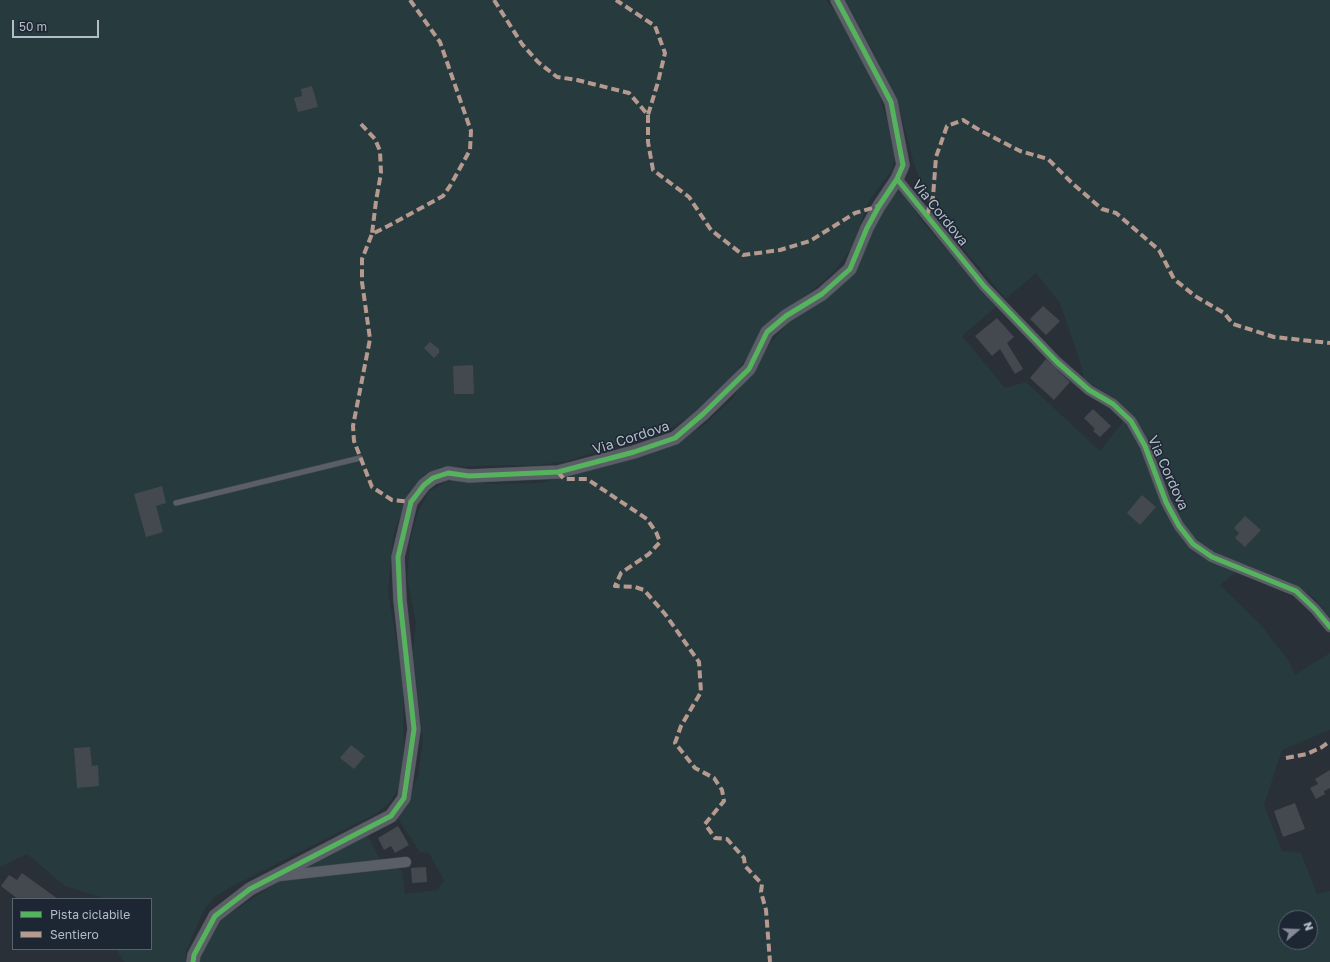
<!DOCTYPE html>
<style>
body{margin:0}
#map{position:relative;width:1330px;height:962px;overflow:hidden;background:#2a3038;font-family:"Golos Text",sans-serif}
canvas{display:block}
.legend{position:absolute;left:12px;top:898px;width:140px;height:52px;box-sizing:border-box;background:#1d2633;border:1px solid #59626f;margin:0;padding:5px 7px;list-style:none;font-size:12px;color:#b4bcc9}
.legend li{display:flex;align-items:center;gap:8px;height:20px}
.legend b{width:20px;border:1px solid #59626f}
.north{position:absolute;left:1278px;top:910px;width:40px;height:40px;box-sizing:border-box;background:#1d2633;border:1px solid #59626f;border-radius:50%;rotate:71deg;font-size:11px;font-weight:700;line-height:16px;text-align:center;color:#b4bcc9}
.north::after{content:'';display:block;margin:auto;width:14px;height:18px;background:#848b96;clip-path:polygon(50% 0,100% 100%,50% 72%,0 100%)}
.scale{position:absolute;left:12px;top:20px;width:87px;height:18px;box-sizing:border-box;border:2px solid #b4bcc9;border-top:0;padding-left:5px;font-size:12px;line-height:14px;white-space:nowrap;color:#b4bcc9;-webkit-text-stroke:3px #1d2633;paint-order:stroke}
</style>
<div id="map">
<canvas width="1330" height="962"></canvas>
<ul class="legend">
<li><b style="height:5px;background:#56b35d"></b>Pista ciclabile</li>
<li><b style="height:5px;background:#b69a8f"></b>Sentiero</li>
</ul>
<div class="north">N</div>
<div class="scale">50 m</div>
</div>
<script>
const context = document.querySelector('canvas').getContext('2d');
context.lineJoin = 'round';
function paint(path, color) { context.fillStyle = color; context.fill(path, 'evenodd'); }
const shape = rows => new Path2D(rows.map(r => 'M' + r).join(''));
function trace(path, color, width, dash) { context.strokeStyle = color; context.lineWidth = width; context.lineCap = dash ? 'butt' : 'round'; context.setLineDash(dash || []); context.stroke(path); }
function label(font, color, halo, rows, align = 'center') {
  context.font = font + ' "Golos Text",sans-serif'; context.lineWidth = 3; context.setLineDash([]); context.textBaseline = 'middle'; context.strokeStyle = halo; context.fillStyle = color; for (const [text, x, y, turn = 0] of rows) {
    context.save(); context.translate(x, y); context.rotate((+turn || 0) * Math.PI / 180); context.textAlign = isNaN(turn) ? turn : align; if (halo) context.strokeText(text, 0, 0); context.fillText(text, 0, 0); context.restore();
  }
}
const green = shape([
 [0,0,826,0,845,24,877,90,889,126,895,156,892,170,869,201,851,249,834,272,809,293,775,316,762,329,747,357,730,380,692,415,672,427,568,461,532,466,511,465,440,467,409,492,393,536,388,591,403,681,404,766,398,789,389,803,377,813,227,889,214,898,204,910,186,951,186,962,124,962,116,949,151,949,151,899,100,899,100,897,65,886,27,854,0,867],
 [843,0,1330,0,1330,618,1315,599,1298,587,1267,573,1233,561,1210,551,1192,535,1184,526,1178,515,1151,445,1122,404,1084,379,1080,362,1060,303,1036,273,1006,299,960,245,932,214,914,164,900,110,877,59,850,9],
 [900,192,908,199,921,220,997,306,962,336,1005,388,1026,382,1100,451,1125,419,1141,446,1176,530,1184,541,1201,555,1236,572,1220,585,1261,625,1288,660,1295,675,1330,653,1330,730,1282,750,1264,805,1282,851,1301,853,1317,894,1330,891,1330,962,197,962,220,920,293,872,368,836,380,859,402,871,405,894,438,890,444,880,429,853,420,852,397,817,407,803,418,775,423,741,413,653,416,623,407,579,410,541,418,512,429,491,446,482,469,479,489,484,540,483,598,468,666,445,702,427,732,399,772,341,796,314,836,288,888,198],
 [1286,918,1310,918,1310,942,1286,942]
]);
const building = shape([
 [312,86,318,107,298,112,294,98,302,96,301,89],
 [1043,306,1060,321,1046,335,1030,319],
 [997,318,1014,337,1007,343,1023,369,1015,374,1000,349,992,356,975,336],
 [430,342,439,349,439,353,434,358,424,348],
 [1046,359,1070,382,1054,400,1030,378],
 [473,365,474,394,454,394,453,366],
 [1093,409,1111,426,1100,437,1093,431,1095,429,1084,418],
 [162,486,166,503,156,506,163,532,146,537,134,494],
 [1142,495,1156,507,1140,525,1127,513],
 [1245,516,1261,530,1245,547,1235,538,1239,533,1234,528],
 [351,745,365,756,354,769,340,758],
 [90,747,92,766,98,765,99,786,77,788,74,748],
 [1330,770,1330,788,1324,791,1325,794,1316,799,1310,788,1318,784,1315,779],
 [1295,803,1305,829,1283,837,1274,811],
 [398,826,409,845,395,853,391,846,384,850,378,838],
 [426,867,427,882,412,883,411,868],
 [22,873,58,899,18,899,1,886,9,875,17,880]
]);
const service = shape([
 [176,503,360,458]
]);
const minor = shape([
 [897,179,984,286,1057,362,1089,390,1113,404,1131,421,1145,446,1166,502,1179,526,1193,544,1212,557,1296,591,1315,609,1330,627],
 [279,876,406,862]
]);
const tertiary = shape([
 [193,962,194,955,215,916,250,889,391,816,404,798,414,729,400,600,398,557,411,502,424,485,433,478,448,473,469,476,558,472,634,452,675,438,703,414,749,369,767,332,786,316,822,294,850,269,867,228,879,206,897,179,903,165,891,102,837,0]
]);
const quiet = shape([
 [410,0,440,42,471,131,470,150,450,186,443,196,388,226,372,234,362,259,362,282,370,339,353,426,354,441,372,487,392,500,411,502],
 [494,0,522,44,538,62,557,77,577,80,629,93,648,115,658,82,665,53,655,26,616,0],
 [648,115,648,142,653,170,689,197,711,230,743,255,780,250,810,241,855,213,879,206],
 [361,124,375,139,380,151,381,173,376,201,372,234],
 [927,215,933,197,936,157,947,126,963,120,981,131,1020,151,1048,159,1072,183,1102,209,1116,213,1159,250,1174,279,1195,296,1224,313,1233,324,1274,337,1330,343],
 [558,472,564,479,587,479,647,519,656,532,660,542,649,554,621,573,615,586,635,587,644,590,665,614,699,662,701,692,681,726,675,743,695,768,714,778,722,790,724,801,705,824,715,838,727,839,744,858,745,866,762,884,761,892,766,910,770,962],
 [1286,758,1307,754,1322,747,1330,741]
]);
const cycleway = shape([
 [897,179,984,286,1057,362,1089,390,1113,404,1131,421,1145,446,1166,502,1179,526,1193,544,1212,557,1296,591,1315,609,1330,627],
 [193,962,194,955,215,916,250,889,391,816,404,798,414,729,400,600,398,557,411,502,424,485,433,478,448,473,469,476,558,472,634,452,675,438,703,414,749,369,767,332,786,316,822,294,850,269,867,228,879,206,897,179,903,165,891,102,837,0]
]);
const streetNames = [
 ["Via Cordova",940,213,51],
 ["Via Cordova",631,438,-18],
 ["Via Cordova",1168,473,66]
];
paint(green, '#273a3e');
paint(building, '#444950');
trace(service, '#484c53', 6);
trace(minor, '#484c53', 11);
trace(tertiary, '#484c53', 14);
trace(service, '#5a5e66', 5);
trace(minor, '#5a5e66', 10);
trace(tertiary, '#5a5e66', 13);
trace(quiet, '#b69a8f', 4, [8, 4]);
trace(cycleway, '#56b35d', 5);
label('14px', '#b4bcc9', '#1d2633', streetNames);
</script>
